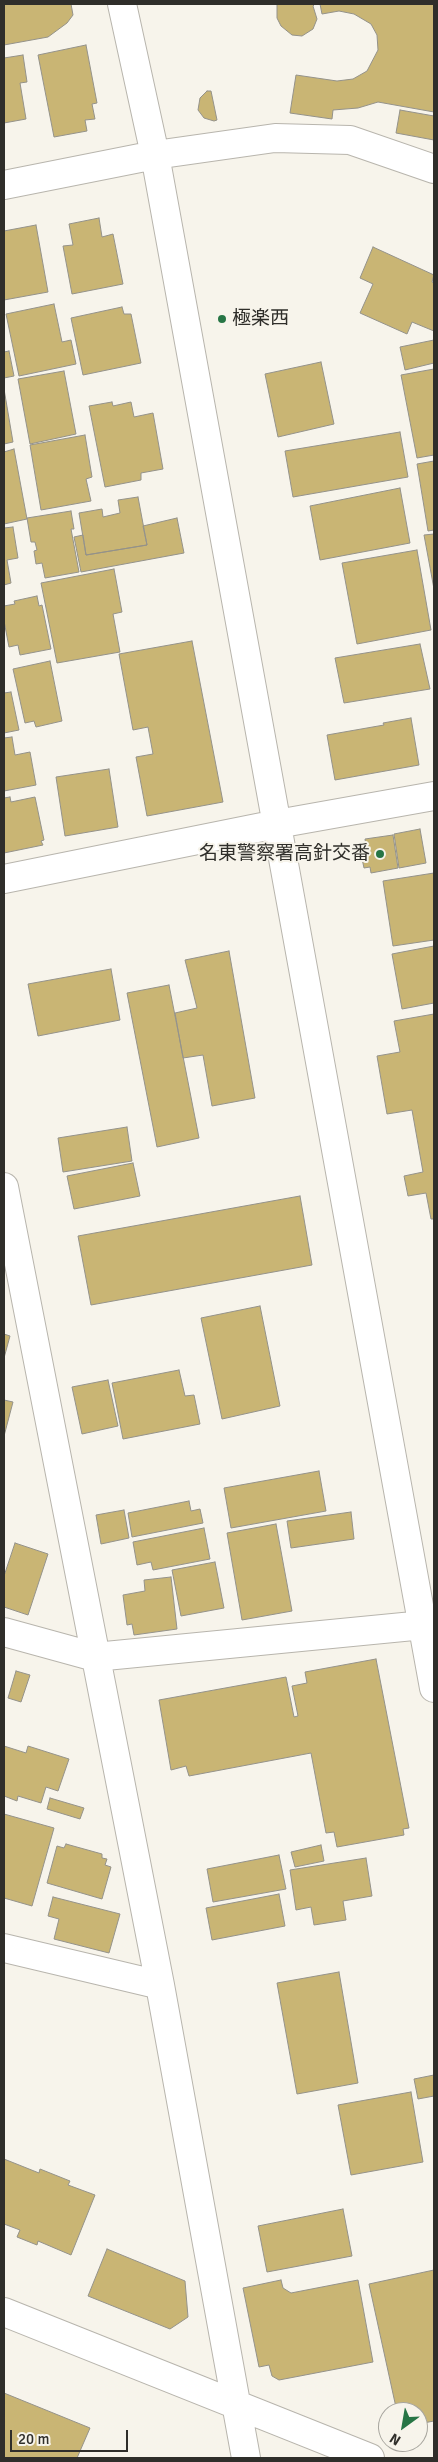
<!DOCTYPE html>
<meta charset="utf-8">
<style>
body{margin:0}
#map{position:relative;width:438px;height:2462px;overflow:hidden;background:#f7f4eb;font-family:Signika,sans-serif}
canvas{display:block}
.frame{position:absolute;inset:0;border:5px solid #2f2e2a;pointer-events:none}
.north{position:absolute;left:378px;top:2402px;width:50px;height:50px;box-sizing:border-box;background:#f7f4eb;border:1px solid #a7a59e;border-radius:50%;rotate:212deg;font-size:14px;font-weight:700;line-height:20px;text-align:center;color:#2f2e2a}
.north::after{content:'';display:block;margin:auto;width:18px;height:22px;background:#277545;clip-path:polygon(50% 0,100% 100%,50% 72%,0 100%)}
.scale{position:absolute;left:10px;top:2430px;width:118px;height:22px;box-sizing:border-box;border:2px solid #2f2e2a;border-top:0;padding-left:6px;font-size:15px;line-height:18px;white-space:nowrap;color:#2f2e2a;-webkit-text-stroke:4px #f7f4eb;paint-order:stroke}
</style>
<div id="map">
<canvas width="438" height="2462"></canvas>
<div class="frame"></div>
<div class="north">N</div>
<div class="scale">20 m</div>
</div>
<script>
const context = document.querySelector('canvas').getContext('2d');
context.lineJoin = 'round';
function paint(path, color) { context.fillStyle = color; context.fill(path, 'evenodd'); }
const shape = rows => new Path2D(rows.map(r => 'M' + r).join(''));
function trace(path, color, width, dash) { context.strokeStyle = color; context.lineWidth = width; context.lineCap = dash ? 'butt' : 'round'; context.setLineDash(dash || []); context.stroke(path); }
function label(font, color, halo, rows, align = 'center') {
  context.font = font + ' Signika,"Noto Sans JP",sans-serif'; context.lineWidth = 4; context.setLineDash([]); context.textBaseline = 'middle'; context.strokeStyle = halo; context.fillStyle = color; for (const [text, x, y, turn = 0] of rows) {
    context.save(); context.translate(x, y); context.rotate((+turn || 0) * Math.PI / 180); context.textAlign = isNaN(turn) ? turn : align; if (halo) context.strokeText(text, 0, 0); context.fillText(text, 0, 0); context.restore();
  }
}
const building = shape([
 [4,4,71,4,73,15,67,23,48,37,4,45,4,4],
 [277,4,315,4,313,6,317,19,313,29,302,36,292,35,281,26,277,18,277,4],
 [320,4,434,4,434,112,378,102,358,108,333,110,332,119,290,113,296,75,337,81,353,79,367,71,378,50,377,35,371,24,354,14,339,11,322,14,320,4],
 [86,45,97,103,92,104,95,119,85,120,87,131,54,137,38,55,86,45],
 [23,55,27,82,20,83,26,119,4,123,4,58,23,55],
 [207,91,211,91,217,120,214,121,204,118,198,110,200,98,207,91],
 [400,110,434,116,434,140,396,133,400,110],
 [99,218,102,237,113,234,123,284,72,294,63,246,73,245,69,224,99,218],
 [36,225,48,292,4,300,4,231,36,225],
 [373,247,434,275,432,282,434,283,434,331,412,322,407,334,360,313,373,284,360,278,373,247],
 [54,304,62,342,71,340,76,364,19,376,6,314,54,304],
 [122,307,124,314,131,314,141,363,83,375,71,318,122,307],
 [434,340,434,363,405,370,400,347,434,340],
 [9,351,14,376,4,378,4,352,9,351],
 [321,362,334,424,278,437,265,374,321,362],
 [434,369,434,455,417,458,401,375,434,369],
 [64,371,76,434,30,444,18,379,64,371],
 [4,389,13,442,4,444,4,389],
 [112,402,113,406,131,402,134,417,153,413,163,469,141,473,141,480,105,487,89,406,112,402],
 [400,432,408,477,293,497,285,451,400,432],
 [85,435,92,477,86,479,91,501,41,510,30,445,85,435],
 [14,449,27,519,4,524,4,452,14,449],
 [434,461,434,530,428,531,417,464,434,461],
 [400,488,410,543,320,560,310,506,400,488],
 [138,497,147,545,86,555,79,513,102,509,103,517,120,513,118,500,138,497],
 [71,511,74,529,71,529,79,572,45,578,42,563,36,564,34,551,37,550,35,542,31,542,27,518,71,511],
 [177,518,184,553,81,572,74,537,83,535,86,555,147,545,143,526,177,518],
 [13,527,18,558,7,560,11,583,4,585,4,528,13,527],
 [434,534,434,589,424,535,434,534],
 [417,550,431,630,357,644,342,563,417,550],
 [114,569,122,612,113,614,120,652,57,663,41,583,114,569],
 [37,596,39,606,42,605,51,649,20,655,18,645,9,647,4,621,4,606,15,604,14,601,37,596],
 [192,641,223,802,147,816,136,757,153,754,148,727,133,730,119,654,192,641],
 [420,644,430,689,344,703,335,658,420,644],
 [50,661,62,721,36,727,34,721,25,723,13,669,50,661],
 [11,692,19,730,4,733,4,693,11,692],
 [411,718,419,765,335,780,327,735,384,725,383,723,411,718],
 [12,737,15,755,30,752,36,785,4,791,4,738,12,737],
 [109,769,118,827,65,836,56,777,109,769],
 [10,797,11,802,35,797,44,840,41,841,43,845,4,853,4,798,10,797],
 [420,829,426,863,399,868,394,834,420,829],
 [393,835,398,868,371,873,370,867,364,868,361,854,367,853,365,839,393,835],
 [434,873,434,940,393,946,383,881,434,873],
 [434,946,434,1003,402,1009,392,954,434,946],
 [229,951,255,1098,212,1106,203,1055,183,1058,175,1013,197,1008,185,960,229,951],
 [111,969,120,1020,38,1036,28,984,111,969],
 [169,985,199,1138,157,1147,127,993,169,985],
 [434,1014,434,1219,431,1219,426,1193,408,1196,404,1176,423,1172,412,1110,387,1114,377,1056,400,1052,394,1021,434,1014],
 [127,1127,132,1161,63,1172,58,1138,127,1127],
 [133,1163,140,1196,74,1209,67,1176,133,1163],
 [300,1196,312,1265,91,1305,78,1236,300,1196],
 [260,1306,280,1406,222,1419,201,1318,260,1306],
 [4,1334,10,1336,4,1358,4,1334],
 [179,1370,185,1396,194,1395,200,1424,123,1439,112,1383,179,1370],
 [108,1380,118,1426,82,1434,72,1387,108,1380],
 [4,1400,13,1402,4,1436,4,1400],
 [319,1471,326,1511,231,1528,224,1488,319,1471],
 [189,1501,191,1511,200,1509,203,1523,132,1537,128,1513,189,1501],
 [124,1510,129,1538,101,1544,96,1515,124,1510],
 [351,1512,354,1539,291,1548,287,1521,351,1512],
 [276,1524,292,1611,242,1620,227,1533,276,1524],
 [204,1528,210,1559,153,1570,151,1562,137,1565,133,1542,204,1528],
 [15,1543,48,1554,28,1615,4,1607,4,1576,15,1543],
 [215,1562,224,1608,181,1616,172,1570,215,1562],
 [171,1577,177,1629,134,1635,132,1624,127,1625,123,1595,145,1591,144,1580,171,1577],
 [376,1659,409,1828,403,1829,404,1835,337,1847,334,1832,326,1833,311,1753,189,1776,186,1766,171,1770,159,1700,286,1677,294,1717,298,1716,292,1686,307,1683,305,1672,376,1659],
 [16,1671,30,1675,21,1702,8,1698,16,1671],
 [4,1746,26,1753,28,1746,69,1759,58,1791,46,1787,41,1803,18,1796,17,1801,4,1796,4,1746],
 [50,1798,84,1808,80,1819,47,1809,50,1798],
 [4,1814,54,1828,32,1906,4,1898,4,1814],
 [66,1844,102,1854,102,1858,107,1859,105,1865,111,1867,102,1899,47,1883,57,1846,64,1848,66,1844],
 [321,1845,324,1861,295,1867,291,1852,321,1845],
 [279,1855,286,1889,213,1902,207,1869,279,1855],
 [366,1858,372,1896,343,1901,346,1920,314,1925,311,1907,296,1910,290,1870,366,1858],
 [279,1894,285,1926,212,1940,206,1908,279,1894],
 [53,1897,120,1914,109,1953,54,1939,59,1919,48,1916,53,1897],
 [339,1972,358,2083,297,2094,277,1983,339,1972],
 [434,2075,434,2096,418,2099,414,2079,434,2075],
 [411,2092,423,2162,351,2175,338,2105,411,2092],
 [4,2159,39,2173,40,2169,70,2181,68,2185,95,2195,71,2255,38,2241,37,2245,17,2237,20,2230,4,2224,4,2159],
 [343,2209,352,2256,267,2272,258,2226,343,2209],
 [107,2249,185,2281,188,2317,170,2329,88,2296,107,2249],
 [434,2270,434,2421,418,2424,418,2412,397,2412,369,2284,434,2270],
 [281,2280,283,2288,291,2293,358,2280,373,2362,279,2380,272,2376,269,2365,259,2367,243,2288,281,2280],
 [4,2393,90,2428,77,2458,4,2458,4,2393]
]);
const minor = shape([
 [122,4,155,155,434,1688],
 [4,185,155,155,275,138,350,140,434,169],
 [4,879,277,824,434,796],
 [4,1187,160,1985,246,2458],
 [4,1632,95,1657,434,1624],
 [4,1948,160,1985],
 [4,2312,370,2458]
]);
const markers = [
 [222,319,5,"#277545"],
 [380,854,5,"#277545"]
];
const poiNames = [
 ["極楽西",232,319],
 ["名東警察署高針交番",370,854,"right"]
];
paint(building, '#c9b574');
trace(building, '#94928a', 1);
trace(minor, '#b8b5ad', 30);
trace(minor, '#fff', 28);
for (const [x, y, r, color] of markers) { const dot = new Path2D(); dot.arc(x, y, r, 0, 2 * Math.PI); context.fillStyle = color; context.fill(dot); trace(dot, '#f7f4eb', 2); }
label('19px', '#2f2e2a', '#f7f4eb', poiNames, 'left');
</script>
